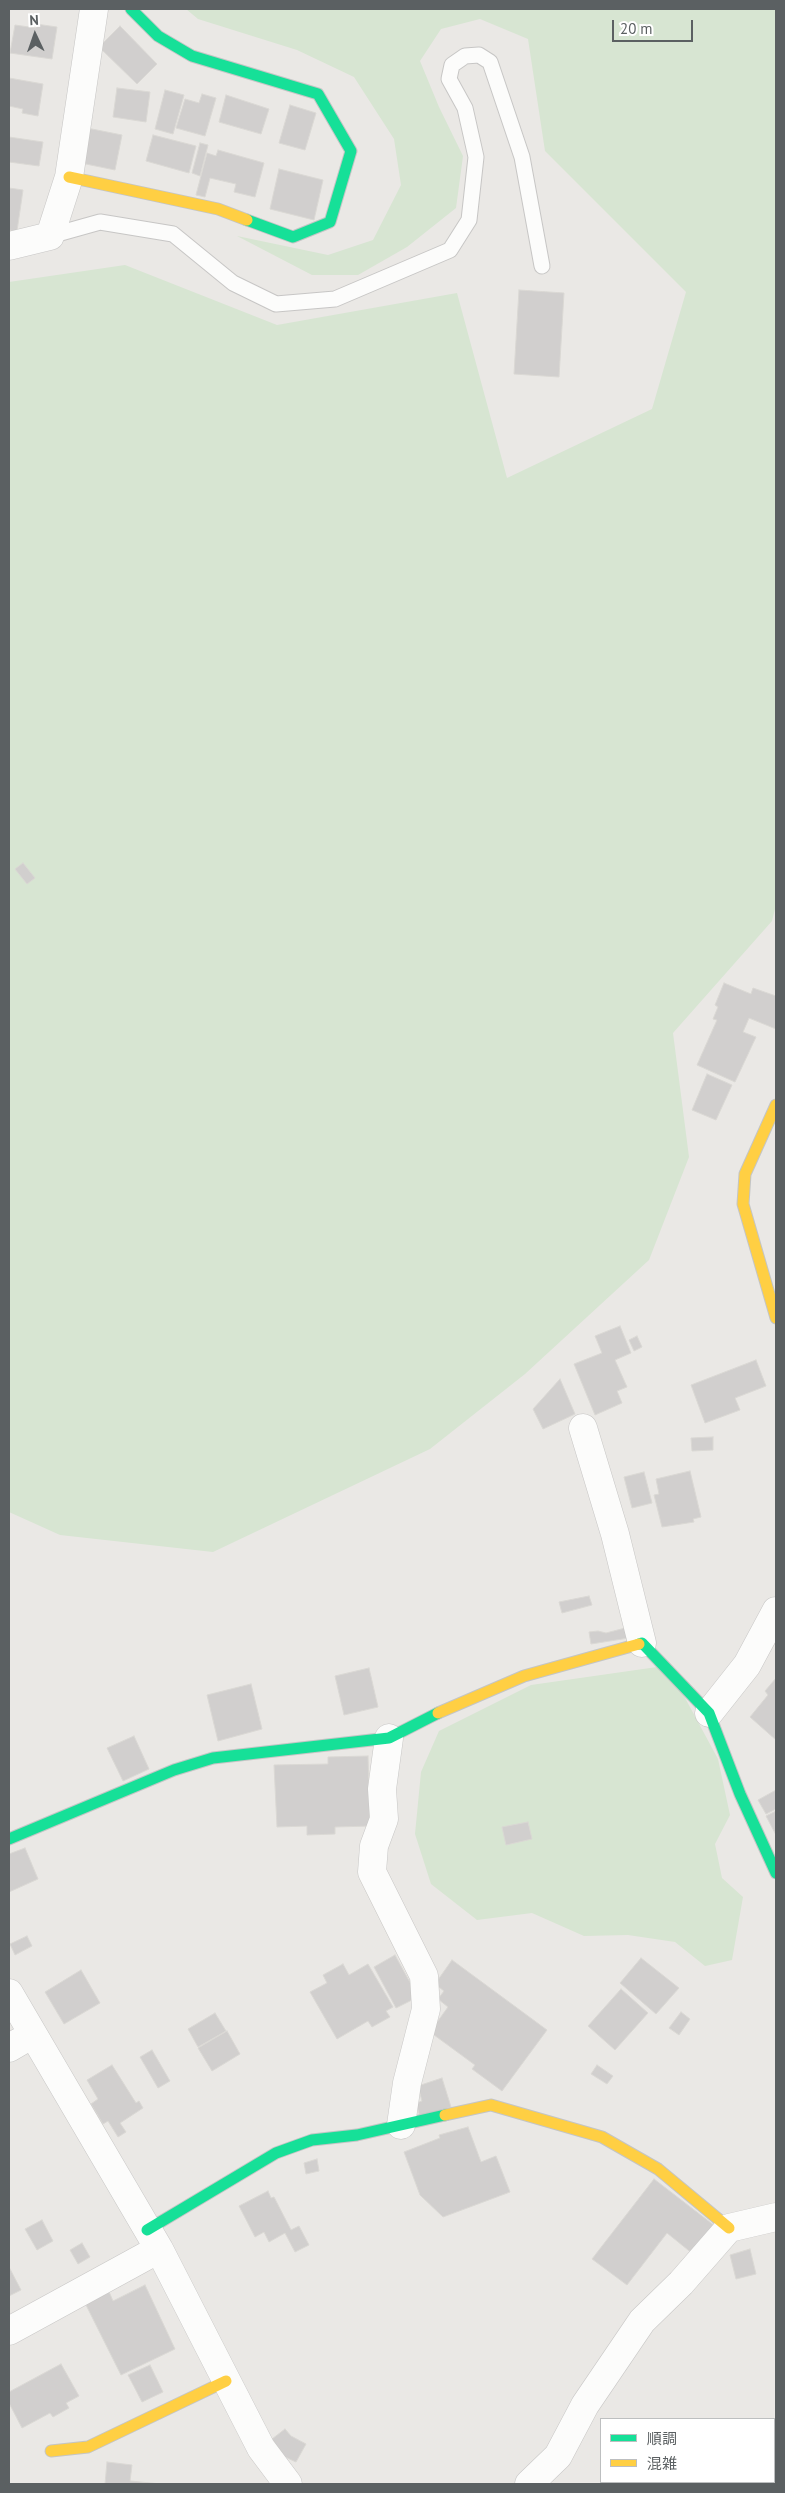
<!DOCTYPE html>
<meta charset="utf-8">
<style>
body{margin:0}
#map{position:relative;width:785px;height:2493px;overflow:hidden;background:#eae8e5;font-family:"PT Sans","Noto Sans JP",sans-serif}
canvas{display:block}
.frame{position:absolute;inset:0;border:10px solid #5b6062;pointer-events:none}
.legend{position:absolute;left:600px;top:2418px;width:175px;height:65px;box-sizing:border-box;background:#fff;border:1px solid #bdbfc0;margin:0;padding:6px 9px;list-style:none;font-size:15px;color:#5b6062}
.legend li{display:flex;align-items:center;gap:10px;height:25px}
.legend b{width:25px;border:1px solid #bdbfc0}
.north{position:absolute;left:10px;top:10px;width:50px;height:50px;-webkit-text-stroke:4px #fff;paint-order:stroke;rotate:357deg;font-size:14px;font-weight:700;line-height:20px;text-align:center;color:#5b6062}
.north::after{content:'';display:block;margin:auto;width:18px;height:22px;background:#5b6062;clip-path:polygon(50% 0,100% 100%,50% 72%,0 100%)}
.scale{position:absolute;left:612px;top:20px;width:81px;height:22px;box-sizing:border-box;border:2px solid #5b6062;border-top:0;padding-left:6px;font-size:15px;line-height:18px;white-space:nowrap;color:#5b6062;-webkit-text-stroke:4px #fff;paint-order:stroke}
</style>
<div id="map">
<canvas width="785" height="2493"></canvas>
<div class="frame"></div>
<ul class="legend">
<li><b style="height:6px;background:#16e098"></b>順調</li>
<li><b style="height:6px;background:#ffcf43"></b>混雑</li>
</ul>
<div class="north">N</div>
<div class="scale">20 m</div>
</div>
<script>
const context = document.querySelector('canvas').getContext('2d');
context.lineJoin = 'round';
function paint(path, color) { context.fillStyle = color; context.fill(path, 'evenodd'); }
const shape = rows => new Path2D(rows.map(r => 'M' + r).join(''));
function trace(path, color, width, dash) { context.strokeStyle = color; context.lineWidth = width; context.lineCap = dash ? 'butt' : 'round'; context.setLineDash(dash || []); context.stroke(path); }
const green = shape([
 [186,9,776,9,776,905,772,921,673,1033,689,1157,649,1260,525,1374,430,1449,213,1552,60,1535,9,1512,9,282,125,265,277,325,457,293,507,478,652,409,686,292,545,151,528,39,480,19,441,29,420,61,439,107,463,156,456,208,407,247,358,275,312,275,237,236,328,255,373,240,401,185,394,139,354,77,297,50,198,19],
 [657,1667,677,1683,718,1759,730,1815,715,1844,722,1878,743,1897,732,1960,705,1966,675,1942,628,1935,584,1936,532,1913,477,1920,431,1884,415,1834,421,1772,439,1731,531,1685]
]);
const building = shape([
 [36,24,57,27,52,59,10,53,15,25,36,28,36,24],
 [120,26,157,64,137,84,99,47,120,26],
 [9,78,43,84,38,116,22,113,23,109,9,106,9,78],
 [117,88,150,92,146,122,113,117,117,88],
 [165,90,184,95,173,134,155,129,165,90],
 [202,94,216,98,205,136,176,128,185,99,199,103,202,94],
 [226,95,269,109,261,134,219,122,226,95],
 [290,105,316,113,305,150,279,143,290,105],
 [87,128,122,135,115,170,81,163,87,128],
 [153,135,196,146,189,173,146,161,153,135],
 [9,137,43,142,39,166,9,162,9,137],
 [200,143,208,145,200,176,192,173,200,143],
 [218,150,264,163,255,197,234,192,236,184,210,178,205,197,196,195,207,153,216,156,218,150],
 [279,169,323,180,314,220,270,209,279,169],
 [9,188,23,190,17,231,9,230,9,188],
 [519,290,564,293,559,377,514,374,519,290],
 [23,863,35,878,27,884,15,869,23,863],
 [724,983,751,994,753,988,776,996,776,1029,749,1018,743,1032,756,1037,735,1082,697,1065,717,1020,713,1019,718,1007,715,1005,724,983],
 [707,1074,732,1085,716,1120,692,1110,707,1074],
 [620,1326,631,1353,615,1360,627,1387,617,1391,622,1403,595,1415,574,1364,602,1353,595,1336,620,1326],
 [637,1336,642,1347,634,1351,629,1340,637,1336],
 [756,1360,766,1386,735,1398,740,1410,705,1423,691,1385,756,1360],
 [560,1379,575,1414,543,1429,533,1409,560,1379],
 [713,1437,713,1450,692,1451,691,1438,713,1437],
 [690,1471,701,1517,693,1519,694,1522,662,1527,654,1495,659,1494,656,1479,690,1471],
 [644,1472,652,1503,632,1508,624,1477,644,1472],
 [589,1596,592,1605,562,1613,559,1602,589,1596],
 [633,1626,635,1637,591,1644,589,1632,598,1631,606,1633,633,1626],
 [369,1668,378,1707,344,1715,335,1676,369,1668],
 [776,1678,776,1740,750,1717,768,1695,765,1691,776,1678],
 [251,1684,262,1729,218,1741,207,1695,251,1684],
 [134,1736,149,1769,123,1781,107,1748,134,1736],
 [368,1756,370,1826,335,1827,335,1834,307,1835,307,1826,277,1827,274,1765,328,1764,328,1757,368,1756],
 [776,1790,776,1809,766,1814,758,1800,776,1790],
 [776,1811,776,1835,766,1816,776,1811],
 [528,1822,532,1839,506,1845,502,1827,528,1822],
 [25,1848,38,1879,9,1892,9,1854,25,1848],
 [27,1936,32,1946,15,1955,10,1944,27,1936],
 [395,1955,418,1997,396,2008,374,1967,395,1955],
 [641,1958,679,1988,656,2014,620,1983,641,1958],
 [452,1960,547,2030,502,2091,472,2069,475,2065,430,2032,448,2007,438,1999,444,1991,435,1984,452,1960],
 [343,1964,349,1975,368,1964,393,2007,386,2011,390,2017,372,2027,368,2021,337,2039,310,1992,327,1983,323,1975,343,1964],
 [81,1970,100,2003,64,2024,45,1992,81,1970],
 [621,1989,648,2013,615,2050,588,2026,621,1989],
 [681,2012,690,2019,679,2035,669,2028,681,2012],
 [215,2013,226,2031,198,2047,188,2029,215,2013],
 [227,2031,240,2054,212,2071,198,2048,227,2031],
 [152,2050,170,2081,158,2088,140,2057,152,2050],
 [112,2065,136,2103,139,2101,143,2108,120,2123,126,2132,118,2137,108,2121,103,2124,91,2104,98,2099,87,2080,112,2065],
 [597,2065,613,2076,607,2084,591,2074,597,2065],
 [442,2078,451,2107,420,2117,416,2103,422,2101,418,2086,442,2078],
 [468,2127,481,2162,496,2156,510,2192,443,2217,420,2195,404,2152,440,2138,439,2135,468,2127],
 [317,2159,319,2171,306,2174,304,2163,317,2159],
 [654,2179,715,2226,693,2254,667,2233,627,2285,592,2259,654,2179],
 [268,2191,271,2198,274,2197,291,2230,299,2226,309,2245,295,2252,285,2233,269,2242,264,2232,255,2237,239,2206,268,2191],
 [42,2220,53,2241,37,2250,25,2229,42,2220],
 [82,2243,90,2257,78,2264,70,2250,82,2243],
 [750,2249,756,2274,736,2279,730,2255,750,2249],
 [9,2267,21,2290,9,2296,9,2267],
 [145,2285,175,2349,121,2375,83,2299,107,2287,113,2301,145,2285],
 [61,2364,79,2396,66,2403,69,2408,53,2417,50,2413,22,2428,9,2403,9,2392,61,2364],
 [150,2365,163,2392,142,2402,128,2375,150,2365],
 [285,2429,291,2436,306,2444,296,2462,283,2456,272,2439,285,2429],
 [107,2462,132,2465,130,2481,161,2484,105,2484,107,2462],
 [644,2482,668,2482,666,2484,647,2484,644,2482]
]);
const lane = shape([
 [50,236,100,222,173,234,233,283,276,304,335,299,450,250,469,220,476,157,465,108,449,79,452,65,465,56,479,55,490,62,522,157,542,266]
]);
const street = shape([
 [9,246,50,236,69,177,94,9],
 [583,1428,615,1534,642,1643],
 [709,1713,747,1665,776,1611],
 [389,1738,382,1789,384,1819,374,1846,372,1872,424,1976,426,2009,407,2083,401,2125],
 [9,1993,159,2249,261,2448,288,2484],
 [9,2048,33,2034],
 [9,2331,159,2249],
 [529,2484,558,2456,585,2405,642,2321,681,2283,729,2228,776,2217]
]);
const fast = shape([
 [131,9,158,36,192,56,318,94,351,151,330,222,293,237,247,220],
 [639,1644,642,1643,709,1713,740,1794,776,1873],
 [9,1839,174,1770,213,1758,389,1738,438,1713],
 [147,2230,276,2153,312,2140,357,2135,445,2115]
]);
const slow = shape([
 [69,177,218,209,247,220],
 [776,1105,745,1174,743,1204,776,1318],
 [438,1713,524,1676,639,1644],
 [445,2115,491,2105,602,2137,658,2169,729,2228],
 [51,2451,88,2447,226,2381]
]);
paint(green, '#d7e5d2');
paint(building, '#d1cfce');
trace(building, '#dad8d4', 1);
trace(lane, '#c7c6c5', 17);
trace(street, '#c7c6c5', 29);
trace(fast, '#c4c5c5', 13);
trace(slow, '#c4c5c5', 13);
trace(lane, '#fcfcfb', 15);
trace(street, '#fcfcfb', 28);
trace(fast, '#16e098', 11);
trace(slow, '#ffcf43', 11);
</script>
